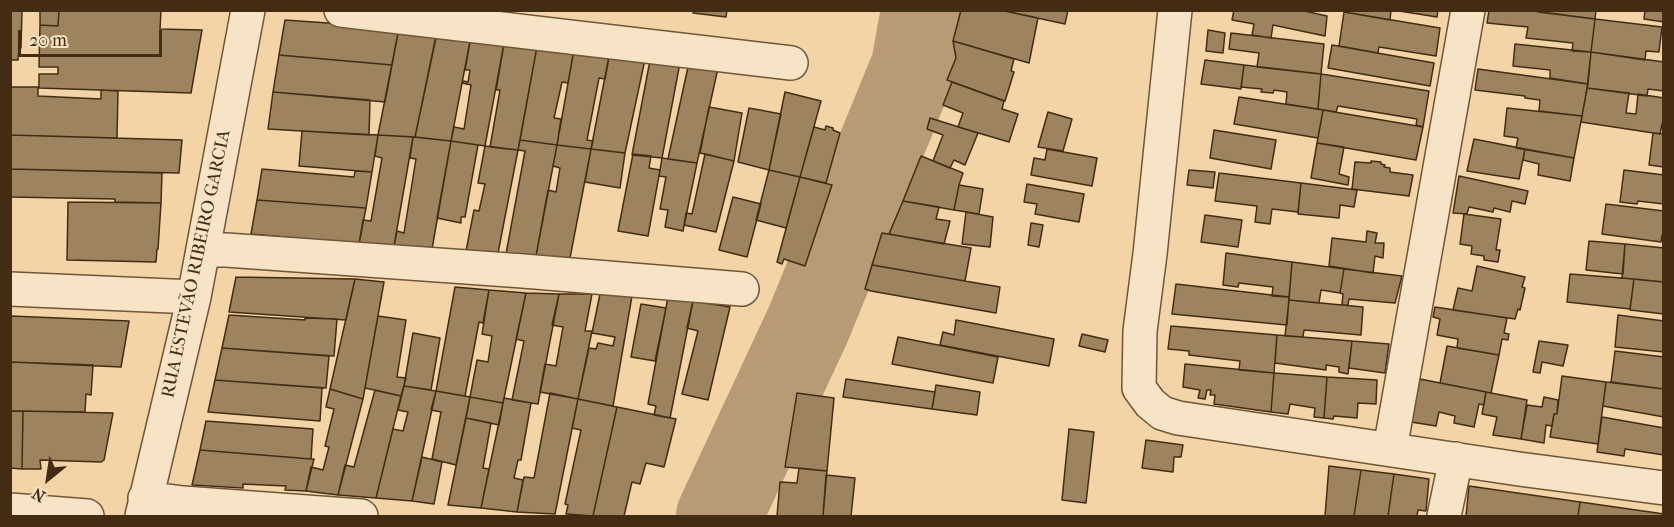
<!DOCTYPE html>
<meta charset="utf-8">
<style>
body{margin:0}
#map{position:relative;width:1674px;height:527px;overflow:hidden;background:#f2d4a7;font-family:"IM FELL French Canon",serif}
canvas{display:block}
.frame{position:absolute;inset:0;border:12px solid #432c12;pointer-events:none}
.north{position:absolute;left:18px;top:449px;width:60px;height:60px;-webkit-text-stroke:4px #f7e3c6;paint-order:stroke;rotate:210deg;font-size:16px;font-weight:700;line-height:24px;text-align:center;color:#432c12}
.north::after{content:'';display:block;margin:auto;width:21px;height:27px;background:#432c12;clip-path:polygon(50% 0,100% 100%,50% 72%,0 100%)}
.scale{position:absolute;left:18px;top:30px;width:144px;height:27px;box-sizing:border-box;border:3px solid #432c12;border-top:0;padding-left:8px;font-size:18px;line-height:21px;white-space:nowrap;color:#432c12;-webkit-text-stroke:4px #f7e3c6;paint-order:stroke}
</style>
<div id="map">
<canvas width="1674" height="527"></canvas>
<div class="frame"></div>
<div class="north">N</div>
<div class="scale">20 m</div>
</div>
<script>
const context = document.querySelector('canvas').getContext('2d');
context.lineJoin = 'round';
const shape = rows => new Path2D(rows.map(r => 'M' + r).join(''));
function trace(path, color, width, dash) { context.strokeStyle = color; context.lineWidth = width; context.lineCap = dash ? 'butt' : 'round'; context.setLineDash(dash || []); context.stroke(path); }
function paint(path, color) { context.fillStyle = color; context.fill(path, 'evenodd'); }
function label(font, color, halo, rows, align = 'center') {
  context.font = font + ' "IM FELL French Canon",serif'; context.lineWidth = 4.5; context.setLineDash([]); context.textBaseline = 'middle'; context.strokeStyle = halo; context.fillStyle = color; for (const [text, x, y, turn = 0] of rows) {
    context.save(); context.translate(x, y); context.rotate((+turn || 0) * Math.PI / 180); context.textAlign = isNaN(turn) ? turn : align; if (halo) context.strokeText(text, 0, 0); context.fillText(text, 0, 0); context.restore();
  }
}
const river = shape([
 [719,516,808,325,914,66,924,10]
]);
const building = shape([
 [10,10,22,10,21,48,19,48,18,60,10,60,10,10],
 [40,10,59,10,58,26,40,25,40,10],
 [59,10,161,10,160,29,202,30,191,93,39,88,39,74,58,74,58,67,39,67,40,25,58,26,59,10],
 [694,10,727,10,726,17,693,13,694,10],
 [961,10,1000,10,1038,18,1029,63,953,41,961,10],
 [1000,10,1068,10,1065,24,1000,10],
 [1234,10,1300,10,1327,16,1325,36,1273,25,1271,38,1252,35,1254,24,1232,20,1234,10],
 [1344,10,1391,10,1390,20,1344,12,1344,10],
 [1393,10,1438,10,1437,17,1393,10],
 [1489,10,1526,10,1595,19,1591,52,1572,51,1573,43,1526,38,1528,27,1487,23,1489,10],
 [1538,10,1596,10,1595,19,1538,12,1538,10],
 [1645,10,1664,10,1664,22,1644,19,1645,10],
 [1344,12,1440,28,1436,56,1379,47,1378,53,1339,46,1344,12],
 [1595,19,1662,27,1659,52,1646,51,1645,60,1591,52,1595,19],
 [285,20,399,28,392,65,279,55,285,20],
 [399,28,437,31,415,137,378,135,399,28],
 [1208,30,1225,33,1223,53,1206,51,1208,30],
 [437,33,471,36,451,141,415,137,437,33],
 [1231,33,1324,44,1321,74,1257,67,1259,53,1229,49,1231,33],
 [471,36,505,38,485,146,451,141,454,127,464,129,471,85,462,83,463,81,468,82,470,70,465,70,471,36],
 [505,38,538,41,518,150,490,147,500,90,496,90,505,38],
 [538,41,575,44,568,83,562,82,554,118,561,119,557,145,520,140,538,41],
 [953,41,1014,59,1011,71,1014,72,1005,101,947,80,956,58,953,41],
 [575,44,611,46,605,79,599,78,587,140,593,141,591,149,557,145,575,44],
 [1515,44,1591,52,1588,84,1550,78,1550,70,1513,66,1515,44],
 [1332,45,1434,63,1430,86,1328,68,1332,45],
 [611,46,647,50,625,153,591,149,611,46],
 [652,50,682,52,662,158,632,155,652,50],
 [1591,52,1664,62,1664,91,1648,89,1647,96,1587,88,1591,52],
 [691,53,720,59,697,163,668,159,691,53],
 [279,55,392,65,385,102,273,92,279,55],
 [1205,60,1244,65,1241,89,1201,84,1205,60],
 [1244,65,1321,74,1318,109,1286,104,1287,92,1274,90,1273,93,1261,92,1262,89,1241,87,1244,65],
 [1478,69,1588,84,1582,116,1539,111,1540,100,1525,98,1525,96,1475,90,1478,69],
 [1321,74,1429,91,1423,127,1416,125,1417,119,1338,106,1336,112,1318,109,1321,74],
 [952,82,1004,101,1002,109,1018,114,1009,142,958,127,963,113,943,105,952,82],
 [10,87,38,87,38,96,101,99,101,90,118,91,117,138,10,135,10,87],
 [1587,88,1629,93,1626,113,1636,114,1638,94,1664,98,1664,124,1662,124,1660,134,1581,122,1587,88],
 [273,92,370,100,369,135,268,129,273,92],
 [785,92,821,101,800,177,769,170,785,92],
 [1239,97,1323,110,1318,138,1234,124,1239,97],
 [709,107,742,113,734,161,700,153,709,107],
 [749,108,781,114,769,170,738,162,749,108],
 [1507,108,1582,116,1574,158,1516,148,1518,138,1504,136,1507,108],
 [1323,110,1423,127,1416,160,1317,143,1323,110],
 [1048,112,1072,119,1063,151,1038,147,1048,112],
 [930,118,978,133,965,165,954,160,950,168,933,161,943,135,927,129,930,118],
 [826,126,833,128,833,130,840,133,826,183,800,177,814,127,825,130,826,126],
 [1214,130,1276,140,1271,169,1210,158,1214,130],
 [302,131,378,135,372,172,299,166,302,131],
 [1653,133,1664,134,1664,167,1649,165,1653,133],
 [10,135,182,140,179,173,10,169,10,135],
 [378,135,413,137,394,246,359,244,363,220,371,221,382,158,375,156,378,135],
 [413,137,451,141,432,249,394,246,397,231,404,233,416,159,410,158,413,137],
 [1474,139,1525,149,1519,179,1467,171,1474,139],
 [520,140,557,145,536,256,506,254,525,151,518,150,520,140],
 [451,141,478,145,465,217,461,217,461,223,437,218,451,141],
 [1317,143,1344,147,1339,174,1349,177,1348,185,1311,178,1317,143],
 [557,145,591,149,570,258,536,256,548,190,556,192,560,168,553,166,557,145],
 [485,146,518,150,498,253,466,251,474,210,479,211,485,184,478,183,485,146],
 [591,149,625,153,620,188,585,182,591,149],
 [1047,149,1097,158,1092,186,1031,175,1034,158,1045,160,1047,149],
 [1525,149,1574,158,1570,181,1538,175,1539,164,1523,160,1525,149],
 [633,154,651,156,649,168,660,170,648,236,618,231,633,154],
 [705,154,734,161,716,232,684,225,686,213,692,214,705,154],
 [921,156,963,173,959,185,954,210,903,201,921,156],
 [662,158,697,163,683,231,665,227,668,210,660,209,666,177,659,176,662,158],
 [1371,161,1381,162,1381,164,1385,165,1384,167,1390,168,1390,172,1413,175,1409,196,1352,189,1355,162,1371,163,1371,161],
 [10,169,162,173,161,203,115,202,115,199,10,197,10,169],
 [262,169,354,177,355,171,372,172,366,208,257,200,262,169],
 [769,170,800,177,786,228,756,220,769,170],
 [1189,170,1215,172,1213,188,1187,185,1189,170],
 [1624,170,1664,175,1664,204,1638,201,1637,204,1620,202,1624,170],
 [1219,173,1301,183,1298,212,1272,209,1270,224,1255,222,1257,206,1215,201,1219,173],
 [1459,176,1528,191,1525,204,1512,201,1510,212,1494,208,1493,212,1469,207,1467,214,1453,213,1459,176],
 [800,177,832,185,805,266,784,259,782,264,777,262,800,177],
 [1301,183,1357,190,1354,207,1340,205,1339,218,1298,214,1301,183],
 [1027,184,1084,194,1079,222,1035,214,1037,204,1024,202,1027,184],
 [959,185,983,189,979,214,954,210,959,185],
 [733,197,761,204,747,257,719,250,733,197],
 [257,200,366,208,359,244,251,234,257,200],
 [903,201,939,207,936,219,950,221,944,244,889,234,903,201],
 [68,202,161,203,158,249,157,249,156,262,67,260,68,202],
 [1606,204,1664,211,1664,235,1662,235,1661,242,1602,234,1606,204],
 [966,212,993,217,990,247,962,244,966,212],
 [1464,214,1501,219,1496,250,1500,250,1498,262,1484,260,1484,256,1471,254,1472,246,1460,244,1464,214],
 [1205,215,1242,220,1238,247,1201,242,1205,215],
 [1031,223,1043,225,1039,247,1028,245,1031,223],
 [1367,231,1377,233,1375,243,1384,243,1383,258,1375,256,1373,273,1329,266,1332,238,1366,242,1367,231],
 [882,233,971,248,965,281,872,265,882,233],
 [1589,241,1625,244,1623,274,1586,270,1589,241],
 [1625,244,1664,248,1664,282,1622,278,1625,244],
 [1226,253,1292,262,1289,297,1272,296,1273,287,1239,283,1238,287,1223,285,1226,253],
 [1292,262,1344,269,1340,293,1321,290,1319,303,1289,300,1292,262],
 [872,265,1000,287,996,313,871,291,865,289,872,265],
 [1477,266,1525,277,1522,287,1525,288,1520,310,1518,309,1515,319,1453,310,1458,288,1472,291,1477,266],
 [1344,269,1402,276,1395,303,1349,299,1348,305,1342,305,1343,294,1340,293,1344,269],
 [1570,274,1634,279,1630,309,1567,302,1570,274],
 [236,277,295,278,355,279,346,320,229,312,236,277],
 [355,279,384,282,363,399,330,389,355,279],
 [1634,279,1664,282,1664,314,1630,310,1634,279],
 [1176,284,1289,297,1287,325,1172,314,1176,284],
 [455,287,489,290,483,323,479,322,465,396,436,391,455,287],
 [489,290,526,293,503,403,470,397,477,360,488,362,492,336,482,334,489,290],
 [526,293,559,294,538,404,512,400,524,341,516,339,526,293],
 [559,294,592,294,585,331,592,331,578,399,540,392,545,364,556,366,563,327,552,325,559,294],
 [600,294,632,296,613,406,578,399,589,348,596,349,598,343,613,346,615,337,592,333,600,294],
 [668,297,693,301,670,418,654,415,656,406,648,404,668,297],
 [1289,300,1363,307,1361,335,1304,330,1303,337,1285,336,1289,300],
 [693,301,730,307,708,400,682,394,698,331,687,328,693,301],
 [641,304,666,308,655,361,631,357,641,304],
 [1435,307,1507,318,1504,333,1509,334,1508,340,1502,339,1499,355,1457,348,1458,339,1437,335,1440,319,1433,317,1435,307],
 [229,315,305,320,305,318,337,319,334,356,222,348,229,315],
 [1618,315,1664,321,1664,352,1615,347,1618,315],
 [11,316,129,321,121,367,11,362,11,316],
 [378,316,406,320,397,377,406,378,401,396,365,388,378,316],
 [956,320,1054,339,1049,366,940,345,943,332,954,335,956,320],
 [1171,326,1277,335,1274,373,1239,370,1240,361,1189,355,1189,351,1168,349,1171,326],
 [413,333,440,338,431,390,404,386,413,333],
 [1082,334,1108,340,1105,352,1079,346,1082,334],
 [1277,335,1352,341,1348,374,1339,372,1339,367,1326,365,1326,370,1275,363,1277,335],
 [898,337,998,357,993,383,892,364,898,337],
 [1352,341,1389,344,1385,373,1349,368,1352,341],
 [1539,341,1568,345,1563,366,1542,362,1540,373,1533,372,1539,341],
 [1447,346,1499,355,1491,393,1440,383,1447,346],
 [222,348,329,356,326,388,215,380,222,348],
 [1615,351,1664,357,1664,389,1611,382,1615,351],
 [10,362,93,365,91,395,86,394,85,412,10,411,10,362],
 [1185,364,1274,373,1271,412,1214,404,1215,395,1210,395,1211,390,1207,390,1205,399,1198,398,1200,390,1183,387,1185,364],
 [1274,373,1327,377,1324,418,1314,417,1315,408,1290,404,1288,414,1271,412,1274,373],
 [1562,376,1606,382,1598,444,1550,437,1554,414,1557,414,1562,376],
 [1327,377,1377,380,1376,404,1358,403,1357,418,1334,416,1333,419,1324,418,1327,377],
 [846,379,935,392,932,409,843,397,846,379],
 [1420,379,1486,392,1484,405,1479,404,1474,427,1454,423,1455,416,1439,412,1436,426,1411,422,1420,379],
 [215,380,322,388,320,421,208,412,215,380],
 [1606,382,1664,389,1664,417,1603,406,1606,382],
 [936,385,980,392,977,415,932,409,936,385],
 [404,386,436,391,412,501,376,498,393,429,403,431,408,412,398,410,404,386],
 [330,389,363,399,338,495,306,491,311,467,323,470,329,447,325,446,334,409,326,407,330,389],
 [375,390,401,396,376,498,338,495,345,465,354,467,375,390],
 [436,391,470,397,456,465,432,459,441,412,431,410,436,391],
 [1486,392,1527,400,1521,439,1493,435,1497,417,1482,414,1486,392],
 [550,393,578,399,555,514,517,512,524,477,534,478,550,393],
 [797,393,834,398,827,471,785,467,797,393],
 [470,397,503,403,499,425,466,418,470,397],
 [1544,397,1558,400,1557,414,1554,414,1552,426,1546,425,1544,443,1521,439,1527,405,1542,407,1544,397],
 [504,398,531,403,521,460,518,460,514,478,523,480,517,512,481,508,504,398],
 [578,399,617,407,593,516,566,514,568,505,565,504,581,430,572,428,578,399],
 [617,407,676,419,664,467,646,463,640,484,632,482,624,516,593,516,617,407],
 [10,411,23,411,22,469,10,468,10,411],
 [23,411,113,413,104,460,101,462,40,460,41,469,22,469,23,411],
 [1602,417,1664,428,1664,455,1625,449,1624,456,1597,452,1602,417],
 [466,418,491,423,483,468,489,469,481,508,448,505,466,418],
 [206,421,313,429,311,459,200,450,206,421],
 [1069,429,1094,432,1086,503,1062,500,1069,429],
 [1146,440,1183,445,1181,457,1174,457,1173,472,1142,468,1146,440],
 [200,450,311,459,314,459,306,491,285,490,286,486,243,484,243,488,192,485,200,450],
 [422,457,442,462,434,504,412,501,422,457],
 [1329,466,1361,470,1354,516,1325,516,1329,466],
 [799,468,827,471,823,516,777,516,780,482,797,483,799,468],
 [1361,470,1394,474,1388,516,1354,516,1361,470],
 [1394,474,1429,479,1426,511,1418,510,1417,516,1388,516,1394,474],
 [826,475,855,478,851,516,823,516,826,475],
 [1469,486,1580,502,1578,516,1466,516,1469,486],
 [1580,502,1664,514,1664,516,1578,516,1580,502]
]);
const minor = shape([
 [341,10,791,63],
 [1175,10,1150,254,1140,331,1139,388,1150,403,1162,413,1178,418,1519,469,1664,488],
 [204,250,226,250,523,271,742,289],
 [10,289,194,297],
 [1390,449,1468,10],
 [145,498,183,503,361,516],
 [10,510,87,516],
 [142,516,194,297,248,10],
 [1444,516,1456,459]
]);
const streetNames = [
 ["RUA ESTEVÃO RIBEIRO GARCIA",197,264,-78]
];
trace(river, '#b69b74', 86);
paint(building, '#9e835f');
trace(building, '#432c12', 1.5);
trace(minor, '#6f5637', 36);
trace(minor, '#f7e3c6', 33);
label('18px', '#432c12', '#f7e3c6', streetNames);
</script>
